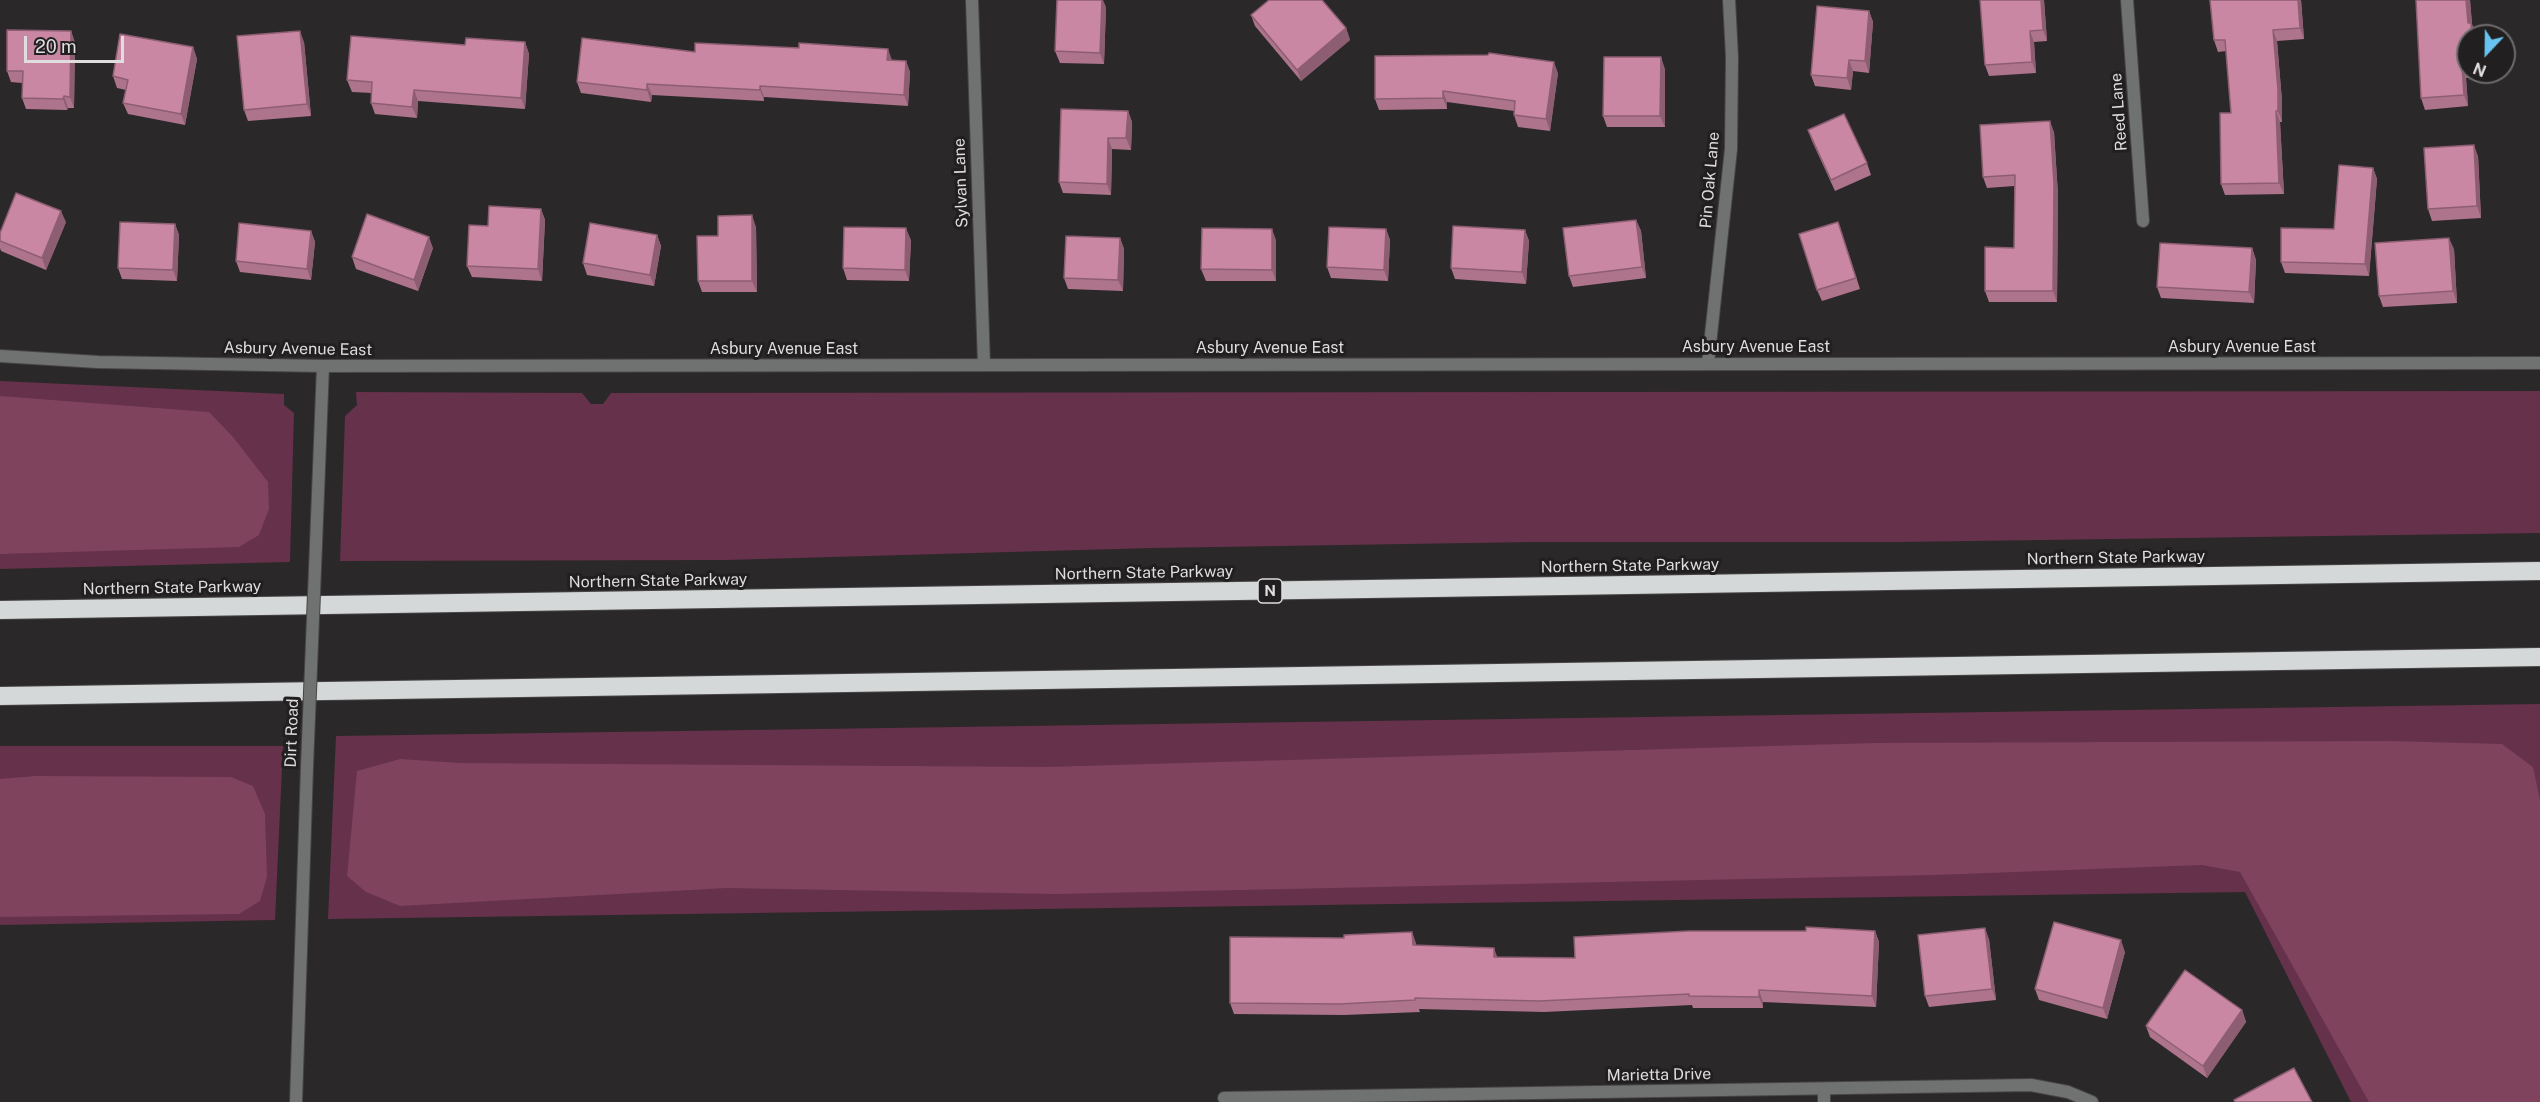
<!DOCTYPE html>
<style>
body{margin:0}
#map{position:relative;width:2540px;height:1102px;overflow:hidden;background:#2b2829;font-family:"Public Sans",sans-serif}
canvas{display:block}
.north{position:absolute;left:2456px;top:24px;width:60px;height:60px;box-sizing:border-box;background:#211f20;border:2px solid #6d6b6c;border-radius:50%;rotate:202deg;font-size:16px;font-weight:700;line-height:24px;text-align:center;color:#dfddde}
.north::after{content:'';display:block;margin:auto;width:21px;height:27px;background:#67c4f0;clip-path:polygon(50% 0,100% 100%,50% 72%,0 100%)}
.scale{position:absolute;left:24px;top:36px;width:100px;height:27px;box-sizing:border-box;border:3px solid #dfddde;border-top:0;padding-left:8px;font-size:18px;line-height:21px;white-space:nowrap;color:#dfddde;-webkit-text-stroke:4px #211f20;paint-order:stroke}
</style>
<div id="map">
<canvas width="2540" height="1102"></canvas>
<div class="north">N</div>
<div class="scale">20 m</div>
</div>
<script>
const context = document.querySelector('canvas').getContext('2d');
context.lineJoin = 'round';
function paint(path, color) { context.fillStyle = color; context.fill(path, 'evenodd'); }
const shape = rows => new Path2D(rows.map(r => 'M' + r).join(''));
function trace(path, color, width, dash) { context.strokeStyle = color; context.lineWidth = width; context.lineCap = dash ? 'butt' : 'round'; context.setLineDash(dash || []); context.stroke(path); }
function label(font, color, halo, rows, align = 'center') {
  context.font = font + ' "Public Sans",sans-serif'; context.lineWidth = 6; context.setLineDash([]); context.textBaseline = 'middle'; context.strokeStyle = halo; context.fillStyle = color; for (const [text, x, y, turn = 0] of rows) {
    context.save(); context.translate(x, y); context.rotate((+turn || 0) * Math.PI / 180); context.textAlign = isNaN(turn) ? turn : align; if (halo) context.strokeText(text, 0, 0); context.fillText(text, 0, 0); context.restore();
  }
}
const green = shape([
 [0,381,284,394,284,405,294,413,290,562,0,569],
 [2540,391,2540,533,1899,542,1533,542,1152,548,726,560,340,561,345,416,357,405,356,392,582,393,591,404,603,404,611,393],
 [2540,704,2540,1102,2351,1102,2245,892,328,919,336,736],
 [0,746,283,746,275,920,0,925]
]);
const forest = shape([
 [0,396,209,412,233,437,268,482,269,509,259,535,239,547,0,554],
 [2390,741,2502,744,2533,767,2540,800,2540,1102,2369,1102,2240,872,2202,865,1934,875,1055,894,727,888,400,906,366,892,347,876,357,771,400,759,460,763,1046,767,1874,743],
 [35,776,231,777,253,786,265,814,267,877,260,901,239,914,0,917,0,779]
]);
const street = shape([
 [972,0,984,365],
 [2127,0,2143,221],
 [0,356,98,362,323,366,2540,363],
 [1708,363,1731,149,1732,57,1729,0],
 [316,544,323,366],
 [1824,1089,1824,1102],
 [1224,1098,2031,1085,2068,1092,2092,1102],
 [296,1102,307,766]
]);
const highway = shape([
 [0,610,2540,571],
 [0,696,2540,657]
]);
const streetBridge = shape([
 [307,766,316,544]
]);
const wall = shape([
 [1980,0,2044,0,2047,41,2034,42,2036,73,1989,76,1985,65],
 [2301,0,2304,39,2277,41,2282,101,2282,122,2280,122,2284,194,2225,195,2221,184,2231,113,2226,51,2218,52,2214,40],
 [2416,0,2470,0,2472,24,2475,34,2468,36,2468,72,2479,72,2479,76,2466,78,2468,106,2425,110,2421,98],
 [1106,7,1104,64,1060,63,1055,51],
 [1869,11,1873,22,1869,73,1853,71,1851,90,1815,86,1811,75],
 [1251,15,1346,28,1350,40,1301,81,1255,26],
 [71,31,75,43,74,108,68,108,67,110,26,109,22,98,22,83,11,82,7,71],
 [304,42,311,116,248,121,244,110],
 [525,42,529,54,525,109,418,101,417,118,375,114,371,103,372,93,352,92,347,80,465,45],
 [193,47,197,59,185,125,128,114,123,103,126,90,117,88,113,76],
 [695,52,906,61,910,72,908,106,764,97,764,101,652,95,651,102,581,93,577,82],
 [1665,69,1665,127,1607,127,1603,116],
 [1558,73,1550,131,1518,127,1514,115,1514,111,1447,102,1447,109,1379,110,1375,99],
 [1128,111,1132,122,1131,150,1112,149,1111,195,1063,193,1059,182],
 [1808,130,1867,163,1871,175,1835,191,1812,141],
 [2054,132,2058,195,2057,302,1989,302,1985,291,2014,248,2014,186,1987,188,1983,177],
 [2478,156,2481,218,2432,221,2428,209],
 [2373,168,2377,179,2369,276,2285,273,2281,262,2334,229],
 [541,209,545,220,542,281,472,277,467,266,488,226],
 [1636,220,1641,231,1646,278,1573,287,1569,276],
 [66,222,46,270,1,251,0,248,0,233],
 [175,224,179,235,177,281,122,279,118,268],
 [756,227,757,292,702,292,698,281,718,236],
 [1386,229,1390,240,1388,281,1331,278,1327,267],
 [1525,230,1529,241,1526,284,1455,279,1451,268],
 [311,231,315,242,311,280,240,272,236,261],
 [1842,233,1860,289,1822,301,1817,290],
 [657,235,661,246,654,286,587,275,583,263],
 [1120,238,1124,249,1123,291,1068,289,1064,278],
 [911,240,909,281,847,280,843,268],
 [1276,240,1276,281,1206,281,1201,269],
 [433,248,418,291,356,269,352,257],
 [2252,248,2256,260,2254,303,2161,298,2157,287],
 [2454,249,2457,303,2383,307,2379,296],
 [1806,931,1875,931,1879,942,1876,1007,1763,1002,1763,1008,1693,1008,1692,1005,1544,1012,1419,1009,1420,1012,1344,1015,1234,1014,1230,1003,1344,938,1412,932,1416,945,1498,958,1575,958],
 [1989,939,1996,1000,1929,1007,1925,996],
 [2125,952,2107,1019,2039,1000,2035,989],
 [2242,1010,2246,1022,2207,1078,2150,1037,2146,1026]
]);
const shadedWall = shape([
 [1102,0,1103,0,1106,7,1104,64,1100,53],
 [2041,0,2044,0,2047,41,2043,30],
 [2298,0,2301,0,2304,39,2300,28],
 [2466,0,2470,0,2472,24,2475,36,2472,36,2468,23],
 [1869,11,1873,22,1869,73,1865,61],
 [1346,28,1350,40,1301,81,1297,70],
 [2273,30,2277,41,2282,101,2282,122,2278,111],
 [71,31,75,43,74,108,70,97],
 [300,31,304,42,311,116,307,104],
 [2030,31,2034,42,2036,73,2032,62],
 [525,42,529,54,525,109,521,98],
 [193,47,197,59,185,125,181,114],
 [888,49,892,60,887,60],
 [1661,57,1665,69,1665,127,1660,116],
 [1849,60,1853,71,1851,90,1847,78],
 [906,61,910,72,908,106,904,95],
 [1554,62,1558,73,1550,131,1546,119],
 [2462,66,2466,78,2468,106,2464,95],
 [647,84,652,95,651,102,647,90],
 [760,86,764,97,764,101,760,90],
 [414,90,418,101,417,118,412,107],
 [1443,91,1447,102,1447,109,1443,98],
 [64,96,68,108,67,110,63,99],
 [1128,111,1132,122,1131,150,1126,138],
 [2276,111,2280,122,2284,194,2279,183],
 [2050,121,2054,132,2058,195,2057,302,2053,291],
 [1108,138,1112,149,1111,195,1107,184],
 [2474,145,2478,156,2481,218,2477,206],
 [2373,168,2377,179,2369,276,2365,264],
 [541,209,545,220,542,281,538,269],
 [61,211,66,222,46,270,42,258],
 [752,215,756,227,757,292,752,281],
 [1636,220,1641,231,1646,278,1642,267],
 [175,224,179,235,177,281,173,270],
 [906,228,911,240,909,281,905,270],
 [1272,229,1276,240,1276,281,1272,270],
 [1386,229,1390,240,1388,281,1384,270],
 [1525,230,1529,241,1526,284,1522,272],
 [311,231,315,242,311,280,307,269],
 [657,235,661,246,654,286,650,275],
 [429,237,433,248,418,291,414,280],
 [1120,238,1124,249,1123,291,1118,280],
 [2449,238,2454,249,2457,303,2453,291],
 [2252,248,2256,260,2254,303,2249,292],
 [1985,928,1989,939,1996,1000,1992,989],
 [1875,931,1879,942,1876,1007,1872,996],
 [1412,932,1416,943,1417,956,1413,945],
 [2121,940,2125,952,2107,1019,2103,1008],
 [1494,948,1498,959,1494,957],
 [1759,990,1763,1002,1763,1008,1759,997],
 [2242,1010,2246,1022,2207,1078,2203,1066]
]);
const building = shape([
 [1057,0,1102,0,1100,53,1055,51,1057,0],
 [1269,0,1322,0,1346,28,1297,70,1251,15,1269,0],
 [1980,0,2041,0,2043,30,2030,31,2032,62,1985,65,1980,0],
 [2210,0,2298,0,2300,28,2273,30,2278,90,2278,111,2276,111,2279,183,2221,184,2220,113,2231,113,2225,40,2214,40,2210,0],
 [2416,0,2466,0,2468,23,2471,23,2472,36,2468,36,2468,66,2462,66,2464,95,2421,98,2416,0],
 [1817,6,1869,11,1865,61,1849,60,1847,78,1811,75,1817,6],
 [7,30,71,31,70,97,64,96,63,99,22,98,23,71,7,71,7,30],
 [300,31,307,104,244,110,237,36,300,31],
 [120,34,193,47,181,114,123,103,128,80,113,76,120,34],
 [351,36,465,45,466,38,525,42,521,98,414,90,412,107,371,103,372,82,347,80,351,36],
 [582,38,695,52,695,43,799,48,799,43,888,49,887,60,906,61,904,95,760,86,760,90,647,84,647,90,577,82,582,38],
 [1489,53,1554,62,1546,119,1514,115,1515,101,1443,91,1443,98,1375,99,1375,56,1488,55,1489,53],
 [1604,57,1661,57,1660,116,1603,116,1604,57],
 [1061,109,1128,111,1126,138,1108,138,1107,184,1059,182,1061,109],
 [1844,114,1867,163,1831,180,1808,130,1844,114],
 [2050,121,2054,184,2053,291,1985,291,1985,247,2014,248,2015,175,1983,177,1980,125,2050,121],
 [2474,145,2477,206,2428,209,2424,148,2474,145],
 [2339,165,2373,168,2365,264,2281,262,2281,228,2334,229,2339,165],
 [16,193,61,211,42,258,0,241,0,233,16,193],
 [489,206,541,209,538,269,467,266,469,225,488,226,489,206],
 [367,214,429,237,414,280,352,257,367,214],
 [752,215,752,281,698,281,697,236,718,236,718,216,752,215],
 [1636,220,1642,267,1569,276,1563,228,1636,220],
 [120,222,175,224,173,270,118,268,120,222],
 [1838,222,1856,278,1817,290,1799,234,1838,222],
 [239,223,311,231,307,269,236,261,239,223],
 [590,223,657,235,650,275,583,263,590,223],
 [1453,226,1525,230,1522,272,1451,268,1453,226],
 [844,227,906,228,905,270,843,268,844,227],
 [1329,227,1386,229,1384,270,1327,267,1329,227],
 [1202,228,1272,229,1272,270,1201,269,1202,228],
 [1066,236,1120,238,1118,280,1064,278,1066,236],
 [2449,238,2453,291,2379,296,2375,243,2449,238],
 [2160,243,2252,248,2249,292,2157,287,2160,243],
 [2054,922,2121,940,2103,1008,2035,989,2054,922],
 [1806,927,1875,931,1872,996,1759,990,1759,997,1689,996,1689,994,1539,1001,1415,998,1415,1000,1340,1004,1230,1003,1230,937,1344,938,1344,935,1412,932,1413,945,1494,948,1494,957,1575,958,1574,937,1689,931,1806,931,1806,927],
 [1985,928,1992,989,1925,996,1918,935,1985,928],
 [2185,970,2242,1010,2203,1066,2146,1026,2185,970],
 [2294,1068,2312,1102,2235,1102,2234,1100,2294,1068]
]);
const shields = [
 [1270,591,24]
];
const shieldNames = [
 ["N",1270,591]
];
const streetNames = [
 ["Reed Lane",2119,112,-94],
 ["Pin Oak Lane",1710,180,-85],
 ["Sylvan Lane",961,183,-92],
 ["Asbury Avenue East",1756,347],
 ["Asbury Avenue East",2242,347],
 ["Asbury Avenue East",1270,348],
 ["Asbury Avenue East",298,349,1],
 ["Asbury Avenue East",784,349],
 ["Northern State Parkway",2116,558,-1],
 ["Northern State Parkway",1630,566,-1],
 ["Northern State Parkway",1144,573,-1],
 ["Northern State Parkway",658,581,-1],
 ["Northern State Parkway",172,588,-1],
 ["Dirt Road",292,733,-88],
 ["Marietta Drive",1659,1075,-1]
];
paint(green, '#66314a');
paint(forest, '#7f435e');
trace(street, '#484546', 14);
trace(highway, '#484546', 20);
trace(street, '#707272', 12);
trace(highway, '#d4d8d9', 18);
trace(streetBridge, '#484546', 14, []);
trace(streetBridge, '#707272', 12);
paint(wall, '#ad748c');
paint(shadedWall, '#8d5e72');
paint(building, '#c987a3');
trace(building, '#8d5e72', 1.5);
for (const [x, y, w] of shields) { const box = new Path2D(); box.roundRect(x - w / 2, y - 12, w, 24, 4.5); context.fillStyle = '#211f20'; context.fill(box); trace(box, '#dfddde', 1.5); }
label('bold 15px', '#dfddde', null, shieldNames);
label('16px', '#dfddde', '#211f20', streetNames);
</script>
